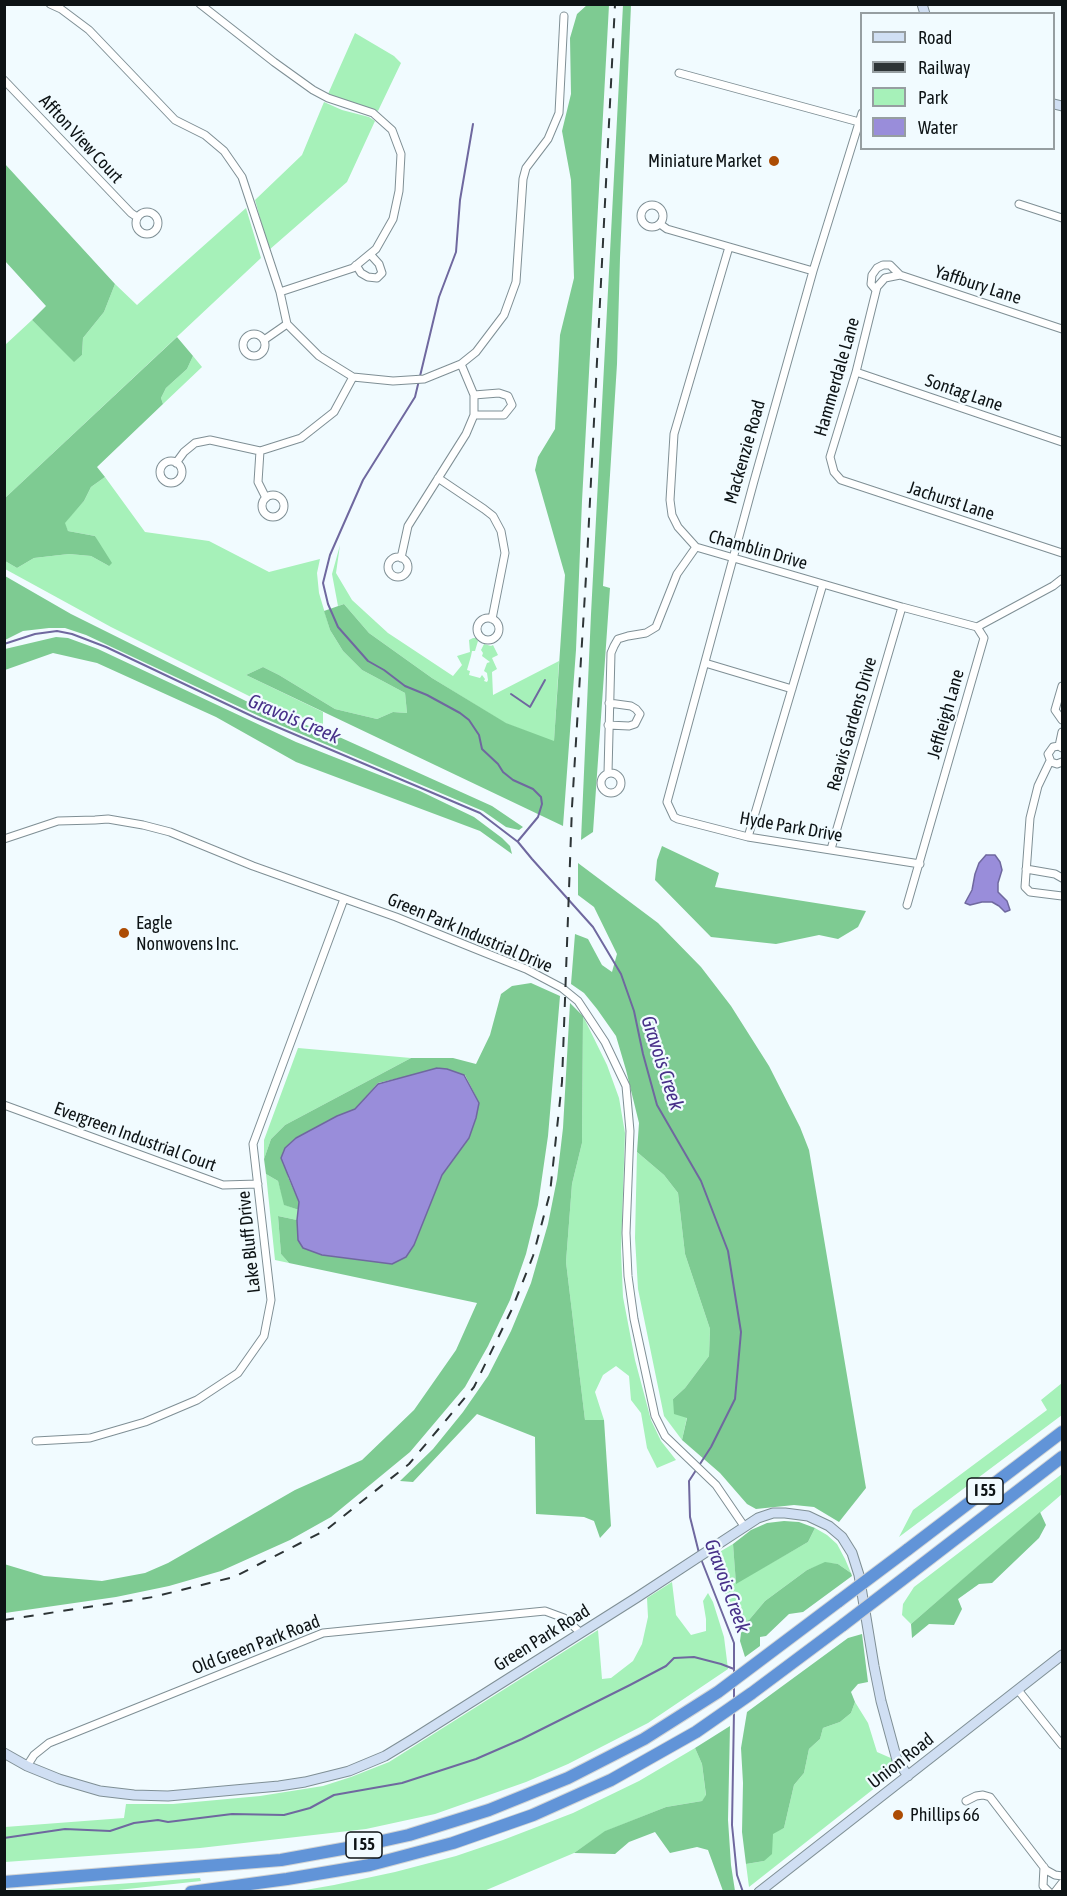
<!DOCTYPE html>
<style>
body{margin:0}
#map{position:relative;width:1067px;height:1896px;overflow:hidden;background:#f1fbff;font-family:"Asap Condensed",sans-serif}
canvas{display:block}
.frame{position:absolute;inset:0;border:6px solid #0d1315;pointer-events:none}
.legend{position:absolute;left:860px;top:12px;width:195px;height:138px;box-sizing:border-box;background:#f1fbff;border:2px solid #969ea1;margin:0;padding:8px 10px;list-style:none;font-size:18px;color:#0d1315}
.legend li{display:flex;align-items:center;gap:12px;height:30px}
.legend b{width:30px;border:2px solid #969ea1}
</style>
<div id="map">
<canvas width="1067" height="1896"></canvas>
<div class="frame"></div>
<ul class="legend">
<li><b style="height:8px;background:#d0dff3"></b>Road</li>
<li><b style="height:8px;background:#2d3436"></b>Railway</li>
<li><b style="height:16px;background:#a6f1b9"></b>Park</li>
<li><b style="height:16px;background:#998dda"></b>Water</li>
</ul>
</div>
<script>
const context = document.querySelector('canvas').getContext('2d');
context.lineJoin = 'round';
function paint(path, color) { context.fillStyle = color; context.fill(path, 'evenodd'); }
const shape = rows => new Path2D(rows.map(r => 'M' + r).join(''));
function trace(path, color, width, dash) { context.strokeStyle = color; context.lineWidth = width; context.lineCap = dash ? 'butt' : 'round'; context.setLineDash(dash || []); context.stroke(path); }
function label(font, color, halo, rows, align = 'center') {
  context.font = font + ' "Asap Condensed",sans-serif'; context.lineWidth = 4.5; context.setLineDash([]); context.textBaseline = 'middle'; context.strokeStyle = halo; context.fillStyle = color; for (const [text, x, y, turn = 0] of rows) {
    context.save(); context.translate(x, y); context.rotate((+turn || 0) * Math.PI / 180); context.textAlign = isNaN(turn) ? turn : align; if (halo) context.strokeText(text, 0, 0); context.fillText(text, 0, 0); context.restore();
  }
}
const green = shape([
 [355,33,394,56,401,63,378,111,328,94],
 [324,102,342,110,369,117,375,121,347,182,269,250,255,200,302,155],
 [246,208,261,258,5,498,5,345,32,320,74,361,82,355,83,338,104,312,115,284,137,305],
 [193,356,202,367,163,404,161,398,166,388,187,369],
 [105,477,145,532,209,541,269,572,320,559,317,573,319,593,330,630,343,651,362,670,405,693,407,713,393,712,377,719,335,709,279,675,263,667,246,675,323,712,323,724,288,713,269,706,111,627,5,569,5,561,17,568,34,558,69,554,91,556,109,566,95,536,68,531,64,523,84,501,91,487],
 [340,545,336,573,352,600,388,633,453,676,462,665,457,656,470,652,469,640,473,638,476,638,478,641,475,651,472,651,471,656,467,670,470,671,469,675,480,678,482,675,485,679,484,681,487,682,488,680,487,673,484,671,487,663,490,662,482,656,483,653,481,650,484,644,491,646,493,645,498,655,492,658,497,669,492,672,493,695,559,661,554,742,505,723,432,678,369,633,344,604,338,606,332,574],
 [583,1016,607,1065,619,1098,625,1133,621,1251,623,1297,635,1360,651,1420,661,1441,676,1460,657,1468,647,1448,641,1413,631,1400,629,1376,616,1366,603,1375,595,1392,604,1420,585,1420,566,1262,572,1184,582,1143],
 [298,1048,411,1058,285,1125,271,1139,264,1159,264,1140],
 [637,1152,664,1175,678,1193,685,1254,710,1329,709,1356,685,1388,673,1399,687,1417,682,1440,664,1416,638,1289,635,1238],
 [266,1174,278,1181,285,1205,299,1210,297,1220,278,1216,281,1254,289,1263,275,1260],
 [1062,1383,1062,1415,899,1537,913,1510,1047,1410,1041,1400],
 [1062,1474,1062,1494,911,1624,902,1615,903,1604,914,1587],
 [815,1528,827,1535,837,1544,845,1559,851,1573,838,1564,825,1563,807,1570,765,1601,749,1620,737,1624,729,1610,728,1600,715,1573,711,1557,733,1544,736,1583,808,1542],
 [672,1582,676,1615,691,1635,706,1631,706,1619,703,1601,708,1593,713,1602,724,1637,728,1669,648,1723,568,1764,526,1782,435,1814,366,1829,200,1848,5,1862,5,1827,124,1818,126,1804,173,1804,260,1796,323,1786,351,1777,389,1762,598,1630,602,1679,611,1678,633,1661,642,1644,648,1617,647,1598],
 [855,1702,868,1723,877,1752,893,1759,893,1768,890,1776,749,1887,746,1864,764,1861,773,1833,784,1828,794,1785,804,1773,809,1749,820,1739,823,1728,840,1722,851,1713],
 [695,1748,702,1764,706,1796,702,1801,666,1807,606,1831,574,1853,484,1891,294,1892,334,1885,395,1872,456,1856,503,1840,573,1813,639,1781],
 [200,1878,201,1881,109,1891,22,1891]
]);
const forest = shape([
 [587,5,609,5,582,501,576,650,563,826,246,675,263,667,279,675,335,709,377,719,393,712,407,713,405,693,362,670,343,651,330,630,324,611,344,604,369,633,432,678,506,723,554,741,565,575,535,470,538,457,555,429,560,335,574,278,571,180,562,131,571,94,570,38,577,14],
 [623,5,631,5,620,258,617,364,603,586,610,588,593,832,581,840,591,614],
 [5,164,115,284,104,312,83,338,82,355,74,362,32,320,46,306,5,261],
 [177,337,193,356,187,369,166,388,161,398,163,404,97,467,105,477,91,487,84,501,65,523,68,531,95,536,112,563,109,566,91,556,69,554,34,558,17,568,5,561,5,498],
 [5,576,71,614,264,710,337,736,492,806,523,827,519,830,506,827,483,811,261,717,86,635,65,628,49,628,23,631,5,640],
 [56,637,68,638,98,649,296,742,420,791,474,817,502,838,510,846,512,854,480,831,296,762,216,717,97,663,53,653,5,670,5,649],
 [662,846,719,873,715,887,866,911,858,927,838,939,819,935,776,944,711,937,655,880,657,860],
 [578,863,658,923,701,967,731,1006,769,1066,800,1127,809,1150,866,1488,839,1522,814,1507,794,1505,756,1509,747,1504,720,1473,682,1440,687,1418,674,1414,673,1399,685,1388,709,1356,710,1329,685,1254,678,1193,664,1175,637,1152,639,1123,626,1070,616,1036,597,1009,584,993,571,984,575,934,588,939,602,965,612,972,617,954,594,907,578,895],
 [531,983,560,996,548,1136,538,1205,526,1254,510,1300,488,1346,465,1387,410,1452,331,1517,290,1540,221,1571,169,1586,116,1597,5,1613,4,1564,44,1576,102,1581,145,1573,168,1563,295,1490,362,1460,414,1410,456,1350,477,1303,289,1263,281,1254,278,1216,297,1220,298,1240,406,1257,414,1245,442,1175,469,1138,476,1118,479,1103,465,1075,421,1073,378,1083,355,1109,337,1116,296,1138,285,1148,288,1177,299,1202,299,1210,284,1205,278,1181,266,1174,264,1159,271,1139,285,1125,411,1058,453,1058,476,1064,490,1035,501,994,512,986],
 [570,1003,583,1016,582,1143,572,1184,566,1262,585,1420,604,1420,611,1526,600,1538,594,1521,584,1517,536,1514,535,1437,477,1414,413,1482,400,1481,433,1449,463,1412,488,1376,511,1331,531,1283,548,1224,557,1179,563,1128],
 [1040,1512,1046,1525,1039,1538,992,1583,979,1584,958,1599,962,1609,954,1625,929,1624,912,1638,911,1624],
 [784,1521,799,1522,815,1528,808,1542,736,1584,733,1544,751,1530,767,1523],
 [825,1562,838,1564,851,1573,852,1576,803,1612,789,1614,766,1636,760,1637,760,1646,745,1657,740,1641,741,1633,737,1624,749,1620,765,1601,807,1570],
 [862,1634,868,1682,858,1684,851,1692,855,1702,851,1713,840,1722,823,1728,820,1739,809,1749,804,1773,794,1785,784,1828,773,1834,772,1854,764,1861,746,1864,742,1832,743,1783,741,1748,747,1712,848,1638],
 [730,1726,728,1820,731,1865,735,1891,723,1891,708,1850,697,1847,670,1853,655,1832,629,1842,615,1854,574,1853,605,1831,666,1807,702,1801,706,1795,702,1764,695,1748]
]);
const water = shape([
 [986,855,995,855,1000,862,1002,870,998,883,998,892,1007,901,1010,910,1005,912,999,906,992,902,982,902,970,905,965,903,972,890,975,874,979,863,986,855],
 [437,1068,447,1069,464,1075,479,1103,476,1118,469,1138,442,1175,414,1245,406,1257,392,1264,322,1255,303,1248,298,1240,297,1220,299,1202,281,1158,285,1148,296,1138,337,1116,355,1109,378,1084,437,1068]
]);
const stream = shape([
 [473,124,460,200,456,252,439,297,415,397,363,480,330,555,323,583,328,604,338,627,368,661,384,670,405,686,427,695,460,713,469,720,479,735,482,749,498,764,503,772,513,780,533,789,541,797,542,804,538,817,518,841],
 [4,644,35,634,57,631,72,634,106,647,256,718,480,813,518,842,532,859,593,927,621,974,634,1011,643,1054,657,1105,701,1181,728,1251,741,1332,735,1399,711,1447,689,1481,690,1517,699,1553],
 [511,694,530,707,545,680],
 [701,1559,734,1643,734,1675],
 [734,1699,734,1687],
 [734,1711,732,1825,737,1875,743,1892],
 [4,1838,65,1829,110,1831,134,1823,158,1820,168,1822,232,1814,284,1815,310,1808,334,1795,402,1783,476,1759,522,1739,630,1685,666,1666,674,1658,694,1657,721,1664,734,1669]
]);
const street = shape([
 [50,4,61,9,89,30,175,120,205,135,224,151,242,177,280,292,287,324,319,356,353,377,393,381,424,379,461,364,476,352,504,315,516,282,523,179,526,168,548,139,559,113,564,16],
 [200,4,274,62,313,90,328,98,373,113,392,130,401,154,399,191,393,219,376,249,353,268,280,292],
 [679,73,859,122],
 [4,80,131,213,137,217],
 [862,113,813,271,754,481,667,802,674,817,678,819,748,837,920,864],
 [1019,204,1062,218],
 '641 216a11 11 0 1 1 22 0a11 11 0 1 1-22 0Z',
 '136 223a11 11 0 1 1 22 0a11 11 0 1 1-22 0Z',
 [660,224,667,229,813,271],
 [729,247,674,434,670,500,672,515,678,527,696,547,902,607,977,627],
 [356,265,361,273,368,277,377,278,382,273,379,264,370,254],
 [876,290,871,284,872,275,877,268,883,265,890,265,900,275],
 [1062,329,900,275,885,278,877,287,856,372,830,457,834,472,841,480,1062,553],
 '243 345a11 11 0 1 1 22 0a11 11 0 1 1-22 0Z',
 [264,340,287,324],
 [856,372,1062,442],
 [474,395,499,393,508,396,512,405,504,415,474,415],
 [260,451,258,482,266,498],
 '160 472a11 11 0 1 1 22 0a11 11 0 1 1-22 0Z',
 [176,463,184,452,195,443,210,440,260,451,301,438,334,412,353,377],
 [438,478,484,509,493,516,501,531,505,553,492,619],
 '262 506a11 11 0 1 1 22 0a11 11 0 1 1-22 0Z',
 '388 567a10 10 0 1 1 20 0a10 10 0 1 1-20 0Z',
 [401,558,408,526,466,434,474,415,474,395,461,364],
 '477 629a11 11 0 1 1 22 0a11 11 0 1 1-22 0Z',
 [705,663,792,689],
 [1062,686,1055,710,1062,720],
 [608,725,629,726,635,724,640,714,636,709,631,706,609,703],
 [1059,746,1062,732],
 [1062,748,1059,746,1053,747,1048,754,1051,762,1057,764,1062,762],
 [1050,761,1038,786,1030,818,1025,887,1030,892,1062,896],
 '601 783a10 10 0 1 1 20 0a10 10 0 1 1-20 0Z',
 [608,773,611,653,614,646,618,639,628,636,646,633,656,627,677,574,696,547],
 [748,837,823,584],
 [4,839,58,821,95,820,108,819,143,825,170,832,253,866,396,917,488,954,526,969,562,988,578,1001,605,1042,626,1086,630,1131,626,1233,628,1276,634,1319,655,1416,665,1436,716,1485,744,1526],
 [831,849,902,607],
 [1026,869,1055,874,1062,878],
 [907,905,984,638,977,627,1053,586,1062,579],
 [4,1105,223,1185,258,1184],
 [36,1441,90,1438,145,1422,197,1400,238,1373,264,1336,271,1300,253,1144,344,899],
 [1018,1690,1062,1745],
 [27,1766,34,1755,49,1743,323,1633,545,1611,564,1618,581,1633],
 [966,1801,976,1796,983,1795,990,1797,1046,1870,1055,1875,1062,1876],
 [1044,1867,1043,1886,1049,1892],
 [1055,1892,1062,1883]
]);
const secondary = shape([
 [922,4,925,14],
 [1054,104,1062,106],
 [4,1753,27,1766,59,1779,100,1791,134,1795,168,1796,279,1786,305,1782,349,1771,385,1756,413,1739,636,1598,758,1518,773,1513,785,1513,808,1516,829,1526,842,1537,852,1553,859,1575,874,1666,881,1701,897,1760,908,1776],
 [759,1892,1062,1655]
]);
const highway = shape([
 [907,1550,1062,1432],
 [911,1573,1062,1457],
 [4,1882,281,1860,364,1845,409,1835,489,1810,568,1778,644,1739,718,1692,839,1601],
 [191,1892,287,1879,370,1865,453,1843,533,1815,611,1780,696,1732,752,1693,843,1625]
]);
const rail = shape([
 [4,1620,153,1597,234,1577,326,1530,409,1464,474,1387,512,1309,533,1256,550,1193,562,1082,572,807,587,560,615,4]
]);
const highwayBridge = shape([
 [839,1601,907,1550],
 [843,1625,911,1573]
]);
const markers = [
 [774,161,6,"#ac4c04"],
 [124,933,6,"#ac4c04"],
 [898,1815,6,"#ac4c04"]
];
const shields = [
 [985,1491,36],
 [364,1845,36]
];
const shieldNames = [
 ["I 55",985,1491],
 ["I 55",364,1845]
];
const streetNames = [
 ["Affton View Court",81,139,47],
 ["Yaffbury Lane",978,285,18],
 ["Hammerdale Lane",837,377,-74],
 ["Sontag Lane",964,393,19],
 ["Mackenzie Road",745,452,-74],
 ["Jachurst Lane",951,501,18],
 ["Chamblin Drive",758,550,16],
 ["Jeffleigh Lane",946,714,-74],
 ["Reavis Gardens Drive",852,724,-74],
 ["Hyde Park Drive",791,827,10],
 ["Green Park Industrial Drive",470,933,23],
 ["Evergreen Industrial Court",135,1137,20],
 ["Lake Bluff Drive",249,1242,-96],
 ["Green Park Road",542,1638,-32],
 ["Old Green Park Road",256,1645,-21],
 ["Union Road",901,1761,-38]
];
const poiNames = [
 ["Miniature Market",762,161,"right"],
 ["Eagle",136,923],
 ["Nonwovens Inc.",136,944],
 ["Phillips 66",910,1815]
];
const waterNames = [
 ["Gravois Creek",294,719,23],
 ["Gravois Creek",662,1063,72],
 ["Gravois Creek",727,1586,70]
];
paint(green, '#a6f1b9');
paint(forest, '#7ecb92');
paint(water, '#998dda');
trace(water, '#6f689f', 1.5);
trace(stream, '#6f689f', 2);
trace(street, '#7f8f95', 9);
trace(secondary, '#7f8f95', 11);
trace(highway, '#d3d5d5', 14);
trace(street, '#fff', 7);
trace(secondary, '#d0dff3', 9);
trace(highway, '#6194d8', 12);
trace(rail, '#2d3436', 2, [10, 10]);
trace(highwayBridge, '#d3d5d5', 14, []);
trace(highwayBridge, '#6194d8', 12);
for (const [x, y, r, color] of markers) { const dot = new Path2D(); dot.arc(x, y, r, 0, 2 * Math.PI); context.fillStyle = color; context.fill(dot); trace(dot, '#f1fbff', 2); }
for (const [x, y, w] of shields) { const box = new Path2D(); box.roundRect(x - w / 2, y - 13, w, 26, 4.5); context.fillStyle = '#f1fbff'; context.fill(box); trace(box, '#0d1315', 1.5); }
label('bold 16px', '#0d1315', null, shieldNames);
label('18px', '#0d1315', '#f1fbff', streetNames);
label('18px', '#0d1315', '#f1fbff', poiNames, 'left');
label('italic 20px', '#473089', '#f1fbff', waterNames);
</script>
